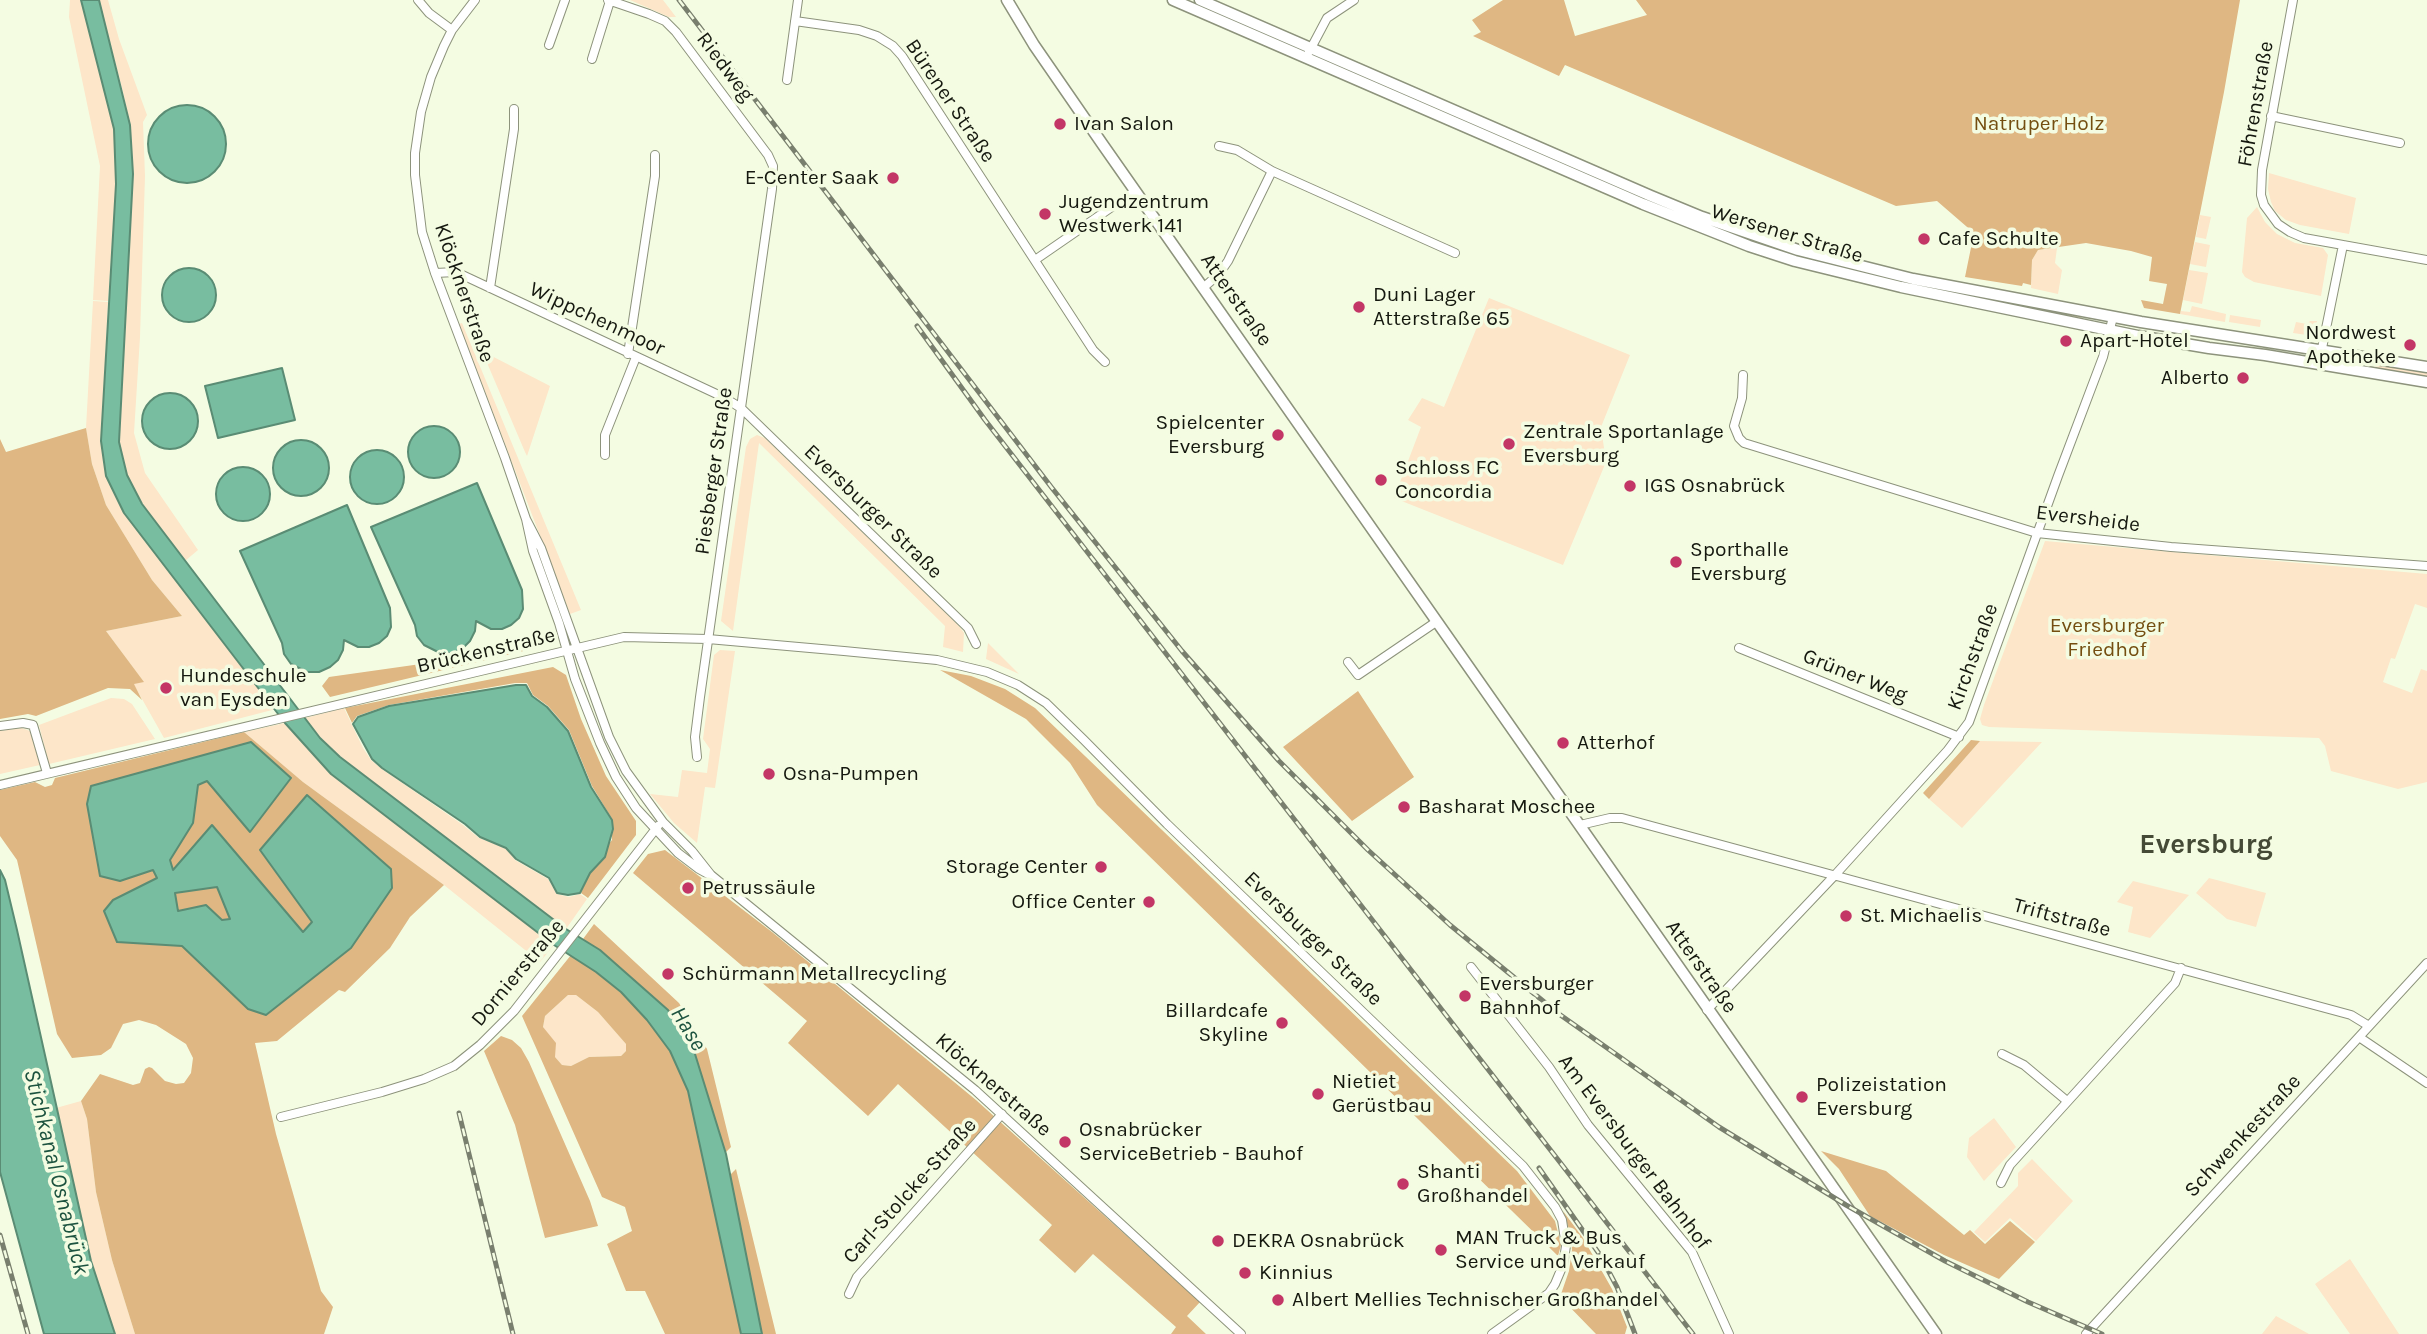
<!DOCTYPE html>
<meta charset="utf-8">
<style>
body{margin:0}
canvas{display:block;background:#f4fce2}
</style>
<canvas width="2427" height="1334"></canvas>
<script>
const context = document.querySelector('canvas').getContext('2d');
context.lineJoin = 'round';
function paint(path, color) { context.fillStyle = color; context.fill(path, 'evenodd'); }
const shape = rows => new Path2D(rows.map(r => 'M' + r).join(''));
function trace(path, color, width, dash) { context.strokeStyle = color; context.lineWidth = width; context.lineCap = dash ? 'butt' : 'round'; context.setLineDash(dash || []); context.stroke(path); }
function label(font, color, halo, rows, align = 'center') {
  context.font = font + ' Karla,sans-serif'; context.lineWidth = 7; context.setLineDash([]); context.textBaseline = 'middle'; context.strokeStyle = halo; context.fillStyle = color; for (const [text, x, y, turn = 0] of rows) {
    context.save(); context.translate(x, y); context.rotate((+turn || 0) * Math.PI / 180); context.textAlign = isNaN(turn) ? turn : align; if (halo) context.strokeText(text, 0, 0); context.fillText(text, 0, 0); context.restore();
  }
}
const green = shape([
 [70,0,81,0,114,129,116,184,108,301,93,300,100,166,69,17],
 [99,0,108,0,119,39,147,115,143,122,145,176,140,337,134,433,145,473,198,550,185,561,142,504,127,475,119,442,133,174,130,125,123,92],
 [630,0,663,0,676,17,669,17],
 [2269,173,2356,198,2349,234,2300,225,2286,220,2275,211,2271,202,2268,189],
 [2257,207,2265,222,2277,234,2295,243,2323,248,2328,255,2321,296,2254,282,2245,277,2242,272,2247,218],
 [2200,215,2211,217,2206,239,2196,237],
 [2195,242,2210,245,2206,267,2190,264],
 [2057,248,2055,263,2062,270,2058,294,2031,288,2032,260,2038,250],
 [2189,270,2208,273,2202,304,2183,300],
 [1919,284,2082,315,2080,320,1918,287],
 [1489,298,1630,355,1601,427,1606,462,1563,565,1394,498,1421,427,1408,420,1422,398,1444,407],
 [93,301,108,302,101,441,106,476,124,513,276,709,164,738,133,683,143,681,106,631,182,616,152,580,106,505,92,464,86,428],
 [2192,306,2226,314,2225,322,2180,314,2181,311,2190,312],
 [2230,315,2261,320,2260,327,2229,322],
 [2310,321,2317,321,2315,329,2307,335,2293,333,2296,322,2307,324],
 [462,323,581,610,570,614,459,324],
 [482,351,550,386,527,456,525,452],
 [2376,362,2427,371,2427,377,2375,369],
 [757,435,765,438,959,626,964,633,963,652,943,647,945,626,759,443,733,631,721,621,746,447,750,439],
 [2045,541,2427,574,2427,608,2415,604,2395,659,2391,658,2383,682,2412,693,2421,669,2427,671,2427,782,2398,789,2331,771,2325,746,2319,738,1989,727,1982,725,1980,719,1984,705],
 [988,643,1019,674,986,659],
 [720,650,735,651,715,788,705,787,697,843,674,823,650,794,678,797,682,770,707,773,710,749,703,739,714,655],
 [111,698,124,699,132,704,155,739,49,764,39,725],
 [344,708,363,748,371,760,382,769,463,825,479,838,506,848,515,860,548,879,557,894,569,897,580,894,587,899,566,929,340,757,320,738,305,718],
 [285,723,331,774,554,945,540,962,444,885,303,782,244,732],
 [22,728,30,731,40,765,0,774,0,731],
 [1980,741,2042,742,1962,828,1929,799],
 [2209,878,2266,893,2256,927,2227,919,2196,893],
 [2133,881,2189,895,2150,938,2128,932,2133,907,2117,902],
 [568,995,576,995,598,1012,626,1044,626,1051,621,1056,589,1057,571,1066,562,1065,555,1057,543,1027,545,1016],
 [81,1101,87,1119,96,1192,112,1260,135,1334,115,1334,91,1261,69,1167,56,1108],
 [1994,1118,2016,1147,1984,1181,1967,1157,1969,1138],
 [2032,1159,2073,1201,2036,1241,2010,1218,1985,1242,1974,1232,2018,1186,2018,1173],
 [2350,1259,2399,1334,2350,1334,2315,1284],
 [2276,1316,2309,1334,2262,1334]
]);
const forest = shape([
 [1503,0,1564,0,1575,36,1647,15,1636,0,2240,0,2224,92,2180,314,2144,308,2141,300,2163,304,2167,284,2149,281,2152,257,2131,251,2086,243,2038,250,2032,260,2031,285,2023,283,2022,286,1965,277,1974,233,1937,201,1896,206,1565,65,1559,76,1473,36,1481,32,1472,20],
 [86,428,92,464,106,505,152,580,182,616,106,631,144,682,134,684,142,700,130,689,108,688,36,716,28,714,0,719,0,439,6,452],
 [546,638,536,648,330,697,322,686,329,677,449,660],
 [553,667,566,675,581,719,606,776,636,821,636,835,588,898,581,893,590,873,605,858,607,846,612,840,612,819,592,786,569,730,548,706,533,695,527,683,515,683,389,705,357,716,352,723,345,708],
 [940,670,971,676,1005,689,1035,708,1517,1171,1555,1221,1561,1245,1558,1256,1097,805,1070,763,1026,719],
 [1358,691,1414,777,1352,821,1283,747],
 [244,732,303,782,444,885,410,917,390,948,345,992,339,990,277,1041,255,1043,276,1134,321,1291,333,1307,324,1334,135,1334,112,1260,96,1192,87,1119,81,1101,100,1074,133,1085,140,1083,145,1069,149,1067,152,1068,165,1081,176,1084,184,1083,191,1073,193,1058,186,1044,156,1025,139,1020,123,1024,111,1048,101,1055,72,1058,57,1034,17,860,0,836,0,790,35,782,45,787,52,785,55,778],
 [1971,740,1980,741,1929,799,1923,793],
 [665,850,772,932,976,1100,1200,1302,1187,1316,1206,1334,1171,1334,1176,1327,1093,1254,1075,1273,1039,1240,1052,1225,898,1084,868,1116,788,1043,807,1021,633,873,648,854],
 [594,924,679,1003,707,1049,731,1147,725,1153,695,1054,583,939],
 [571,955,596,971,621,992,647,1020,670,1051,688,1091,741,1334,665,1334,645,1291,626,1291,607,1244,632,1231,625,1207,602,1197,522,1016],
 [568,995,576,995,598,1012,626,1044,626,1051,621,1056,589,1057,571,1066,562,1065,555,1057,556,1043,543,1027,545,1016],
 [501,1036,512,1040,521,1048,529,1062,590,1201,598,1226,545,1238,515,1125,484,1051],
 [1821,1151,1886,1171,1964,1235,1970,1230,1985,1244,2010,1221,2035,1242,1999,1279,1944,1255,1870,1216,1839,1169],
 [736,1169,776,1334,762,1334,730,1175],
 [1563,1211,1583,1238,1612,1289,1627,1327,1625,1334,1596,1334,1560,1297,1569,1271,1572,1250,1571,1235]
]);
const water = shape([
 [81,0,99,0,130,125,133,174,119,442,127,475,142,504,320,738,340,757,566,929,600,950,668,1010,695,1054,726,1154,762,1334,741,1334,688,1091,670,1051,647,1020,621,992,596,972,554,945,331,774,285,723,124,513,106,476,101,441,116,184,114,129,81,0],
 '148 144a39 39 0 1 1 78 0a39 39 0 1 1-78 0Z',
 '162 295a27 27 0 1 1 54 0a27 27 0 1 1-54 0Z',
 [282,368,295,420,218,438,205,386,282,368],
 '142 421a28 28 0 1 1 56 0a28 28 0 1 1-56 0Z',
 '408 452a26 26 0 1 1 52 0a26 26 0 1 1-52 0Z',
 '273 468a28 28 0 1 1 56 0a28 28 0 1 1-56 0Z',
 '350 477a27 27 0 1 1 54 0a27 27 0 1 1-54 0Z',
 '216 494a27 27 0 1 1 54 0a27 27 0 1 1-54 0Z',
 [477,483,522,590,523,609,519,618,511,625,502,629,491,629,476,621,475,631,470,641,462,649,451,653,440,653,424,645,417,636,415,625,371,527,477,483],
 [347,505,390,608,391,627,387,636,379,643,369,647,358,647,344,640,343,650,338,660,330,667,319,672,307,672,291,664,284,654,282,643,240,551,347,505],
 [516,685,526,685,532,696,547,707,568,731,591,787,612,820,613,829,605,857,590,873,580,893,568,895,557,893,549,878,516,859,506,848,480,837,465,824,382,768,372,759,353,724,358,717,389,706,516,685],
 [251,742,291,778,250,832,207,781,198,785,193,823,170,860,173,870,212,825,303,932,312,922,260,850,307,795,391,869,392,888,351,948,266,1015,248,1009,182,946,117,942,104,911,113,900,157,878,153,870,120,881,100,876,87,804,91,786,251,742],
 [217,887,230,919,222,920,206,905,178,911,175,893,217,887],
 [0,870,5,880,17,930,91,1261,115,1334,44,1334,0,1172,0,870]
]);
const street = shape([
 [418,0,429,13,452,30],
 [475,0,452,30,444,46,431,77,421,112,415,153,415,175,422,232,435,273,505,458,526,519,533,551,559,623,575,679,600,743,616,777,636,808,678,853,699,869,708,874],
 [608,0,649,14,665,21,676,32,768,155,773,166,772,189,700,697,695,737,697,757],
 [2293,0,2262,170,2261,195,2264,205,2278,224,2290,232,2304,238,2427,260],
 [795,21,859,30,877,36,893,46,902,56,1093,350,1105,362],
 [549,45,565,0],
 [1309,52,1327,18,1354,0],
 [592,59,610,1],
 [787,80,798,0],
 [2271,116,2400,143],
 [1272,171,1455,253],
 [1035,260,1135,191],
 [435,273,456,272,723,397,741,408,968,628,976,644],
 [490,288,514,129,514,109],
 [1203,288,1219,274,1228,261,1272,171,1237,150,1219,146],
 [628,354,655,176,655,155],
 [2319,363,2343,245],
 [1743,375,1742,398,1734,426,1739,438,1744,443,2037,533,2171,547,2427,566],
 [605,455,605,435,636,357],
 [526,519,541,548,609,737,626,771,663,822,692,851,711,875,975,1090,1241,1334],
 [1739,648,1959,737],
 [1348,662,1358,675,1436,622],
 [0,726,23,723,33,725,47,773],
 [0,785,624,637,708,639,844,651,937,660,987,672,1018,685,1046,703,1084,740,1167,824,1523,1166,1555,1207,1562,1220,1566,1246,1563,1265,1555,1284,1549,1293,1492,1334],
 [1580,825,1610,818,1622,818,2351,1015,2369,1026],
 [1471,967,1549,1067,1588,1125,1692,1252,1729,1334],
 [1707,1010,1835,875,1948,750,1969,722,2058,476,2103,357,2113,317],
 [2359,1037,2427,1083],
 [2002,1054,2024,1065,2067,1101],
 [281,1117,382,1092,424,1079,454,1066,480,1045,514,1011,658,826],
 [2001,1183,2010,1165,2175,983,2181,968],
 [849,1294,857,1277,1002,1114],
 [2086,1334,2427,963]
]);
const secondary = shape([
 [1007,0,1034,45,1103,145,1936,1334],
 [1173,0,1643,204,1749,246,1795,261,1901,287,2138,336,2209,348,2265,355,2427,382],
 [1200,0,1651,196,1702,217,1798,250,1913,279,2141,322,2427,367]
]);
const rail = shape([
 [679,0,1052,488,1182,651,1279,761,1368,850,1450,925,1559,1014,1719,1127,1846,1205,1945,1261,2028,1302,2102,1334],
 [917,326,985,420,1693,1334],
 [459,1113,513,1334],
 [1539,1168,1600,1255,1617,1287,1635,1334],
 [0,1235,28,1334]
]);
const markers = [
 [1060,124,7,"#c33666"],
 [893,178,7,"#c33666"],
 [1045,214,7,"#c33666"],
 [1924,239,7,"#c33666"],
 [1359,307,7,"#c33666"],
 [2066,341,7,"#c33666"],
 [2410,345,7,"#c33666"],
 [2243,378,7,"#c33666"],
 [1278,435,7,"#c33666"],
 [1509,444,7,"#c33666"],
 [1381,480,7,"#c33666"],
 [1630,486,7,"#c33666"],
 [1676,562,7,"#c33666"],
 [166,688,7,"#c33666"],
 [1563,743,7,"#c33666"],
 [769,774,7,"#c33666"],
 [1404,807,7,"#c33666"],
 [1101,867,7,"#c33666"],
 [688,888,7,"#c33666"],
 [1149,902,7,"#c33666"],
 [1846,916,7,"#c33666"],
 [668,974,7,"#c33666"],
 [1465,996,7,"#c33666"],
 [1282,1023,7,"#c33666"],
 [1318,1094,7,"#c33666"],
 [1802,1097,7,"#c33666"],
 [1065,1142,7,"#c33666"],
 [1403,1184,7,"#c33666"],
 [1218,1241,7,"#c33666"],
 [1441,1250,7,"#c33666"],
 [1245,1273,7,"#c33666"],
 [1278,1300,7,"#c33666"]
];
const streetNames = [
 ["Riedweg",725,67,53],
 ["Bürener Straße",950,101,56],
 ["Föhrenstraße",2256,104,-80],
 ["Wersener Straße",1787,234,17],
 ["Klöcknerstraße",464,293,71],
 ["Atterstraße",1236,300,55],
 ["Wippchenmoor",597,319,25],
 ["Piesberger Straße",714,471,-82],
 ["Eversburger Straße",873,512,44],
 ["Eversheide",2088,519,7],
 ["Brückenstraße",486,651,-13],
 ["Kirchstraße",1973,657,-70],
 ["Grüner Weg",1855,676,22],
 ["Triftstraße",2062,918,15],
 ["Eversburger Straße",1313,939,44],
 ["Atterstraße",1701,967,55],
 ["Dornierstraße",518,973,-50],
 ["Klöcknerstraße",993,1085,41],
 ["Schwenkestraße",2243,1136,-47],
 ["Am Eversburger Bahnhof",1634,1152,53],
 ["Carl-Stolcke-Straße",910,1191,-48]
];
const poiNames = [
 ["Ivan Salon",1074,124],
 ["E-Center Saak",879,178,"right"],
 ["Jugendzentrum",1059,202],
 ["Westwerk 141",1059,226],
 ["Cafe Schulte",1938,239],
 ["Duni Lager",1373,295],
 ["Atterstraße 65",1373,319],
 ["Nordwest",2396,333,"right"],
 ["Apotheke",2396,357,"right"],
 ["Apart-Hotel",2080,341],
 ["Alberto",2229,378,"right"],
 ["Spielcenter",1264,423,"right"],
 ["Eversburg",1264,447,"right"],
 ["Zentrale Sportanlage",1523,432],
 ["Eversburg",1523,456],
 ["Schloss FC",1395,468],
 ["Concordia",1395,492],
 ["IGS Osnabrück",1644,486],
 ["Sporthalle",1690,550],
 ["Eversburg",1690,574],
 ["Hundeschule",180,676],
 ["van Eysden",180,700],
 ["Atterhof",1577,743],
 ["Osna-Pumpen",783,774],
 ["Basharat Moschee",1418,807],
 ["Storage Center",1087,867,"right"],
 ["Petrussäule",702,888],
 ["Office Center",1135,902,"right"],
 ["St. Michaelis",1860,916],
 ["Schürmann Metallrecycling",682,974],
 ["Eversburger",1479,984],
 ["Bahnhof",1479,1008],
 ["Billardcafe",1268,1011,"right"],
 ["Skyline",1268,1035,"right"],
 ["Nietiet",1332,1082],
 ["Gerüstbau",1332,1106],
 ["Polizeistation",1816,1085],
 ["Eversburg",1816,1109],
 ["Osnabrücker",1079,1130],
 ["ServiceBetrieb - Bauhof",1079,1154],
 ["Shanti",1417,1172],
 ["Großhandel",1417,1196],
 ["MAN Truck & Bus",1455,1238],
 ["Service und Verkauf",1455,1262],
 ["DEKRA Osnabrück",1232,1241],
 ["Kinnius",1259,1273],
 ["Albert Mellies Technischer Großhandel",1292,1300]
];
const parkNames = [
 ["Natruper Holz",2039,124],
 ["Eversburger",2107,626],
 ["Friedhof",2107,650]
];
const waterNames = [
 ["Hase",688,1029,59],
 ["Stichkanal Osnabrück",56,1172,76]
];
const districtNames = [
 ["Eversburg",2206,845]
];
paint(green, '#fde6c9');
paint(forest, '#dfb783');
paint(water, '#78bda0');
trace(water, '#5a8c74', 2);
trace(street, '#8d937c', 10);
trace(secondary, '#8d937c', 13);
trace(street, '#fff', 8);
trace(secondary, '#fff', 10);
trace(rail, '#797f6e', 5);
trace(rail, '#f4fce2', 2.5, [8]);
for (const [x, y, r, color] of markers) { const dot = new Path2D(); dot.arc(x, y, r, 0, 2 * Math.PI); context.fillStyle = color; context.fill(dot); trace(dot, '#f4fce2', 2.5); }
label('21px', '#15180f', '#f4fce2', streetNames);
label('21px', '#15180f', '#f4fce2', poiNames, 'left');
label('21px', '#744e10', '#f4fce2', parkNames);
label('italic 23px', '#1c533f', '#f4fce2', waterNames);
label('bold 28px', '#454a36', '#f4fce2', districtNames);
</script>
